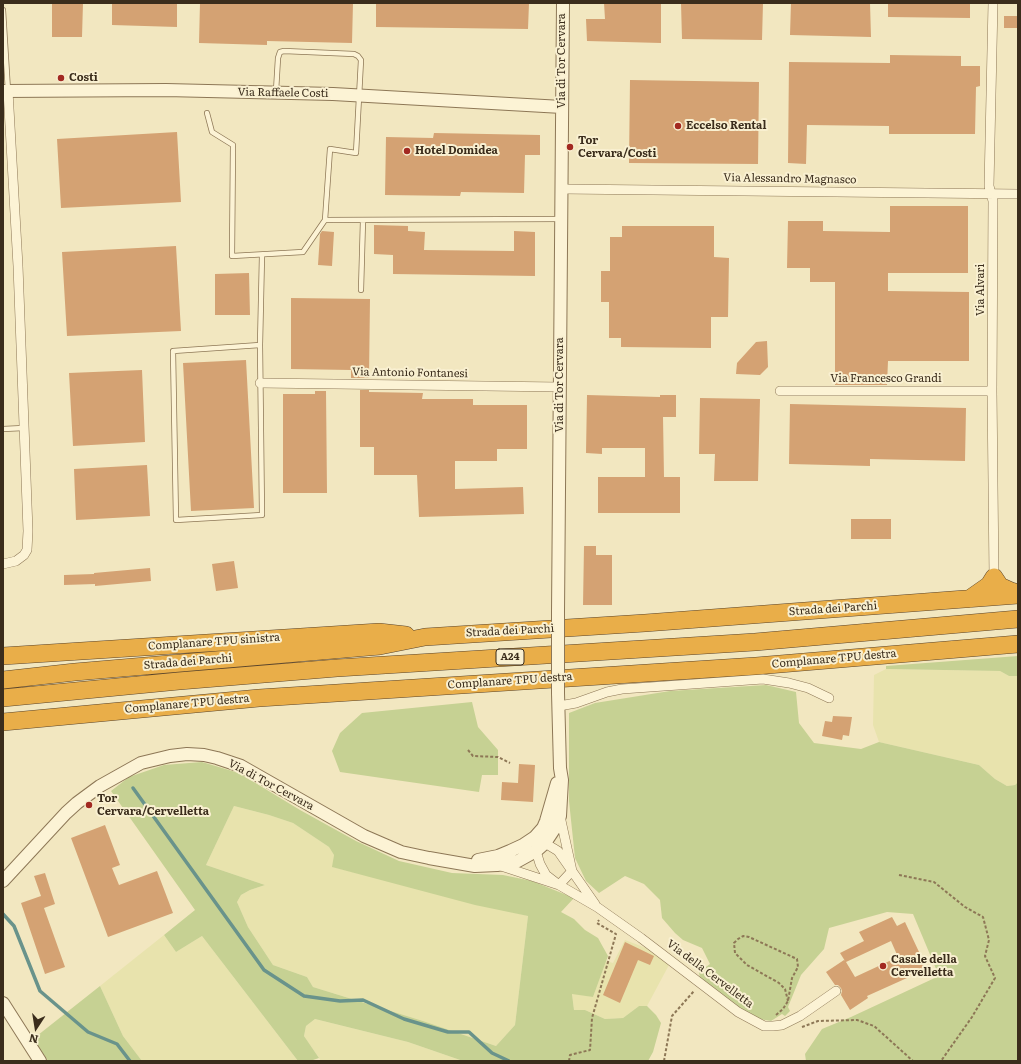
<!DOCTYPE html>
<style>
body{margin:0}
#map{position:relative;width:1021px;height:1064px;overflow:hidden;background:#f2e7c0;font-family:Literata,serif}
canvas{display:block}
.frame{position:absolute;inset:0;border:4px solid #3b2d1c;pointer-events:none}
.north{position:absolute;left:16px;top:1008px;width:40px;height:40px;-webkit-text-stroke:3px #f9f0d1;paint-order:stroke;rotate:192deg;font-size:11px;font-weight:700;line-height:16px;text-align:center;color:#3b2d1c}
.north::after{content:'';display:block;margin:auto;width:14px;height:18px;background:#3b2d1c;clip-path:polygon(50% 0,100% 100%,50% 72%,0 100%)}
</style>
<div id="map">
<canvas width="1021" height="1064"></canvas>
<div class="frame"></div>
<div class="north">N</div>
</div>
<script>
const context = document.querySelector('canvas').getContext('2d');
context.lineJoin = 'round';
function paint(path, color) { context.fillStyle = color; context.fill(path, 'evenodd'); }
const shape = rows => new Path2D(rows.map(r => 'M' + r).join(''));
function trace(path, color, width, dash) { context.strokeStyle = color; context.lineWidth = width; context.lineCap = dash ? 'butt' : 'round'; context.setLineDash(dash || []); context.stroke(path); }
function label(font, color, halo, rows, align = 'center') {
  context.font = font + ' Literata,serif'; context.lineWidth = 4; context.setLineDash([]); context.textBaseline = 'middle'; context.strokeStyle = halo; context.fillStyle = color; for (const [text, x, y, turn = 0] of rows) {
    context.save(); context.translate(x, y); context.rotate((+turn || 0) * Math.PI / 180); context.textAlign = isNaN(turn) ? turn : align; if (halo) context.strokeText(text, 0, 0); context.fillText(text, 0, 0); context.restore();
  }
}
const farmland = shape([
 [886,669,1000,671,1009,676,1018,676,1018,782,1015,785,1007,786,995,779,979,765,879,742,873,725,874,675],
 [234,806,269,815,293,823,329,847,334,855,333,867,528,916,515,1025,496,1046,423,1021,313,987,307,977,273,965,248,927,237,902,241,895,250,890,265,885,206,865],
 [164,935,176,952,202,936,298,1061,142,1061,123,1036,100,986],
 [625,940,654,951,669,965,647,1006,639,1006,623,1018,605,1019,585,1010,574,1010,572,993,593,997,606,961,613,963],
 [315,1019,408,1042,463,1061,321,1061,304,1036,306,1026]
]);
const green = shape([
 [1018,656,1018,676,1009,676,1000,671,886,669,886,666],
 [766,685,796,692,799,723,814,743,861,749,879,742,979,765,995,779,1007,786,1015,785,1018,782,1018,1061,806,1061,805,1054,822,1029,851,1017,939,976,913,914,887,912,829,928,824,949,801,975,788,1007,790,1011,785,1016,782,1014,771,1021,754,1018,700,980,699,972,710,964,702,948,683,940,675,933,662,918,660,900,644,884,625,876,599,893,586,881,575,858,569,801,569,713,595,703,670,691],
 [472,702,478,727,498,750,498,775,482,775,479,792,340,772,332,751,340,733,362,713],
 [202,762,239,773,300,810,356,841,399,861,452,873,503,875,532,881,574,898,561,912,574,919,585,930,598,938,608,956,593,997,572,994,574,1010,585,1010,605,1019,623,1018,639,1006,647,1006,656,1015,661,1023,653,1052,648,1061,463,1061,408,1042,315,1019,306,1026,304,1036,319,1058,310,1061,298,1061,202,936,176,952,164,935,195,910,111,791,129,777,164,765],
 [234,806,269,815,293,823,329,847,334,855,332,867,475,905,528,916,515,1025,496,1046,423,1021,313,987,307,977,273,965,248,927,237,902,241,895,250,890,265,885,206,865],
 [100,986,123,1036,142,1061,48,1061,33,1039]
]);
const stream = shape([
 [133,788,264,970,304,996,340,1001,363,1000,404,1019,448,1032,469,1032,492,1053,509,1061],
 [3,914,14,926,40,991,88,1032,117,1044,130,1061]
]);
const building = shape([
 [52,3,83,3,82,37,52,37],
 [112,3,177,3,177,27,112,25],
 [200,3,353,3,352,43,267,41,267,45,199,43],
 [376,3,529,3,528,29,376,27],
 [604,3,661,3,661,43,587,41,586,19,605,19],
 [681,3,763,3,762,40,682,39],
 [791,3,870,3,871,37,790,35],
 [888,3,970,3,970,18,888,17],
 [1004,16,1017,16,1017,28,1004,28],
 [890,55,961,56,961,66,980,66,980,86,976,87,975,134,889,134,889,126,807,125,806,164,788,163,789,62,890,63],
 [630,80,759,82,758,164,629,163],
 [177,132,181,202,61,208,57,139],
 [434,133,540,135,540,155,525,155,524,193,461,192,460,196,385,195,386,137,433,138],
 [890,206,968,206,968,273,888,273,888,291,969,292,969,361,888,361,887,385,835,385,835,282,810,282,810,268,787,268,788,221,823,221,823,231,890,232],
 [374,225,408,226,408,231,425,232,424,250,514,251,514,231,535,232,535,276,393,274,393,255,374,254],
 [622,226,714,226,714,257,729,258,728,317,711,317,711,348,621,347,621,338,609,338,609,302,601,302,601,271,610,271,610,237,622,237],
 [322,231,334,232,332,266,318,265,320,234],
 [176,246,181,331,67,336,62,252],
 [249,273,250,315,215,315,215,274],
 [291,298,370,299,369,378,351,378,351,370,291,369],
 [767,341,768,367,760,375,736,374,737,363,756,342],
 [246,360,254,508,191,511,183,363],
 [142,370,145,442,73,446,69,373],
 [360,390,369,390,369,392,423,393,422,399,473,399,473,405,527,405,527,449,497,449,497,461,455,461,455,489,523,487,524,514,419,517,417,475,374,475,374,447,360,447],
 [315,391,326,391,327,493,283,493,283,394,315,394],
 [587,395,660,397,660,395,676,395,676,417,663,417,664,477,680,477,680,513,598,513,598,477,645,477,645,448,602,448,602,454,586,453],
 [700,398,760,399,758,481,714,481,715,454,699,454],
 [790,404,966,408,965,461,870,459,870,466,789,464],
 [147,465,150,516,76,520,74,469],
 [851,519,891,519,891,539,851,539],
 [584,546,596,546,596,555,612,555,612,605,583,605],
 [234,561,238,588,216,591,212,564],
 [150,568,151,581,95,586,95,584,64,585,64,575,94,574,94,573],
 [833,716,852,717,849,736,843,735,842,740,822,736,825,721,832,722],
 [519,764,535,765,533,802,501,800,502,782,518,783],
 [105,825,120,865,112,868,119,885,157,871,173,913,108,937,71,838],
 [45,873,55,904,44,908,65,967,45,974,21,903,41,896,34,876],
 [892,917,897,926,905,922,927,969,867,996,868,998,850,1010,841,995,842,991,841,988,838,985,835,985,826,972,844,960,845,961,840,953,864,941,859,932],
 [891,941,898,957,855,977,846,962],
 [625,942,654,956,650,965,638,960,620,1003,603,995]
]);
const path = shape([
 [468,750,473,756,498,757,510,763],
 [899,875,934,882,965,907,983,917,989,940,985,956,995,978,972,1017,941,1061],
 [776,1015,783,1009,788,1001,792,978,798,967,797,959,749,937,743,936,738,939,734,943,735,953,747,965,779,983,785,989,788,1001],
 [802,1027,818,1021,857,1020,874,1026,913,1061],
 [569,1061,570,1055,590,1050,592,1018,616,934,597,923,599,920],
 [664,1061,672,1016,694,991]
]);
const service = shape([
 [3,10,8,91],
 [207,113,212,132,233,145,232,256,303,252,325,220,330,149,356,153,361,60,358,56,354,54,284,51,280,52,278,58,276,91],
 [325,220,560,219],
 [361,290,363,220],
 [260,345,173,351,176,520,262,515,260,345,262,255],
 [3,429,24,428]
]);
const minor = shape([
 [993,3,989,186,993,201,992,391,994,577],
 [562,189,1018,194],
 [260,383,560,387],
 [780,391,992,391],
 [3,564,16,561,24,555,27,550,28,531,18,266,8,91],
 [559,706,576,703,607,692,622,689,763,679,789,683,808,688,829,698],
 [560,816,572,871,595,904],
 [535,837,558,851,572,871,559,885,546,875,540,864,536,851,535,837],
 [498,865,559,885,597,907,641,938,738,1012,764,1026,773,1026,782,1025,800,1016,836,991]
]);
const tertiary = shape([
 [3,91,166,90,333,94,562,107],
 [558,612,563,3],
 [478,860,498,856,510,851,523,845,535,837,543,828,546,821,557,783],
 [3,881,66,813,77,803,100,786,141,763,170,756,187,754,204,755,217,758,241,766,364,836,401,852,429,858,475,866,497,865,518,861,536,851,545,843,555,828,560,816,562,780,560,768,558,693],
 [3,1003,40,1061]
]);
const motorway = shape([
 [969,599,989,585,994,577,1000,586,1011,591,1018,593],
 [3,656,379,632,406,635],
 [3,680,75,672,380,646,425,637,645,623,1018,595],
 [3,698,179,681,337,668,755,642,1018,619],
 [3,722,259,698,756,666,1018,644]
]);
const tertiaryBridge = shape([
 [558,612,558,693]
]);
const markers = [
 [61,78,4,"#a22921"],
 [678,126,4,"#a22921"],
 [570,147,4,"#a22921"],
 [407,151,4,"#a22921"],
 [89,805,4,"#a22921"],
 [883,966,4,"#a22921"]
];
const shields = [
 [510,657,28]
];
const shieldNames = [
 ["A24",510,657]
];
const streetNames = [
 ["Via di Tor Cervara",562,61,-90],
 ["Via Raffaele Costi",283,93,1],
 ["Via Alessandro Magnasco",790,179,1],
 ["Via Alvari",981,290,-90],
 ["Via Antonio Fontanesi",410,373,1],
 ["Via Francesco Grandi",886,379],
 ["Via di Tor Cervara",560,385,-90],
 ["Strada dei Parchi",833,609,-4],
 ["Strada dei Parchi",510,631,-3],
 ["Complanare TPU sinistra",214,642,-4],
 ["Complanare TPU destra",834,659,-5],
 ["Strada dei Parchi",188,662,-5],
 ["Complanare TPU destra",510,681,-4],
 ["Complanare TPU destra",187,704,-5],
 ["Via di Tor Cervara",271,785,28],
 ["Via della Cervelletta",710,974,37]
];
const poiNames = [
 ["Costi",69,78],
 ["Eccelso Rental",686,126],
 ["Tor",578,141],
 ["Cervara/Costi",578,154],
 ["Hotel Domidea",415,151],
 ["Tor",97,799],
 ["Cervara/Cervelletta",97,812],
 ["Casale della",891,960],
 ["Cervelletta",891,973]
];
paint(farmland, '#e8e3ad');
paint(green, '#c6d193');
trace(stream, '#69938b', 3.5);
paint(building, '#d4a273');
trace(service, '#8d7756', 6);
trace(minor, '#8d7756', 10);
trace(tertiary, '#8d7756', 14);
trace(motorway, '#5a442b', 18);
trace(path, '#8d7756', 2, [3, 2]);
trace(service, '#fcf3d5', 4.5);
trace(minor, '#fcf3d5', 9);
trace(tertiary, '#fcf3d5', 12);
trace(motorway, '#e9ae49', 17);
trace(tertiaryBridge, '#8d7756', 14, []);
trace(tertiaryBridge, '#fcf3d5', 12);
for (const [x, y, r, color] of markers) { const dot = new Path2D(); dot.arc(x, y, r, 0, 2 * Math.PI); context.fillStyle = color; context.fill(dot); trace(dot, '#f9f0d1', 1.5); }
for (const [x, y, w] of shields) { const box = new Path2D(); box.roundRect(x - w / 2, y - 8, w, 16, 3); context.fillStyle = '#f9f0d1'; context.fill(box); trace(box, '#3b2d1c', 1); }
label('bold 10px', '#3b2d1c', null, shieldNames);
label('11px', '#3b2d1c', '#f9f0d1', streetNames);
label('bold 11px', '#3b2d1c', '#f9f0d1', poiNames, 'left');
</script>
